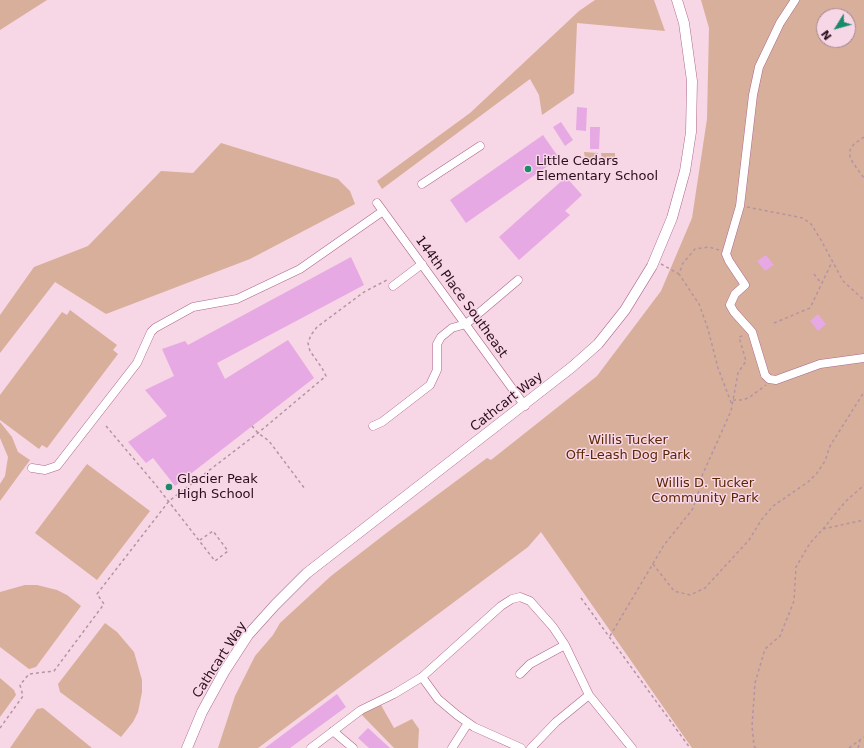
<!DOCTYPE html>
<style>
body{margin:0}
#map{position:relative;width:864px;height:748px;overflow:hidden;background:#f7d6e5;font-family:"DejaVu Sans",sans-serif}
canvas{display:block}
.north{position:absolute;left:816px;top:8px;width:40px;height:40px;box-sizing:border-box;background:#f7d6e5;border:1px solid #a58695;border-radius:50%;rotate:233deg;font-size:11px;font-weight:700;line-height:16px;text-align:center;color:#290d1c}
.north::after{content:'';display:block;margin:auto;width:14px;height:18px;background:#198a6a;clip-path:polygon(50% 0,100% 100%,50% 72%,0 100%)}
</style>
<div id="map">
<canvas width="864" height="748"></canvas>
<div class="north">N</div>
</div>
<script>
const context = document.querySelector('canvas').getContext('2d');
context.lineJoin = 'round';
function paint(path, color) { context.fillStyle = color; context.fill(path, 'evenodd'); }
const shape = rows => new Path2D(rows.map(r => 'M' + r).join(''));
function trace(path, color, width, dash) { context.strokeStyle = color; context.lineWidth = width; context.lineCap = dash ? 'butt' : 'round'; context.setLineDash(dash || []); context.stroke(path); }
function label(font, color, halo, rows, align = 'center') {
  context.font = font + ' "DejaVu Sans",sans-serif'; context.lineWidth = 3; context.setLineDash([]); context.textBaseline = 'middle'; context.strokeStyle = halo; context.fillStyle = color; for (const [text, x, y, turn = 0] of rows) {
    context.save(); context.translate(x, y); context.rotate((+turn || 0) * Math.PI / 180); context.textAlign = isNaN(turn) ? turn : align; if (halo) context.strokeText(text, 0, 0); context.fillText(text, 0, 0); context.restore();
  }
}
const green = shape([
 [0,0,47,0,0,30],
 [595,0,654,0,665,31,577,23,574,93,542,115,539,95,530,79,382,189,377,181,470,113,579,11],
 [701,0,864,0,864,748,692,748,541,532,528,547,258,748,218,748,235,696,255,656,273,635,280,623,331,576,389,531,487,458,491,460,597,376,661,291,692,218,707,119,709,28],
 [824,16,848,16,848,40,824,40],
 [221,143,338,179,350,191,355,204,250,259,106,314,55,282,0,353,0,315,34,267,88,246,161,171,193,173],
 [584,152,598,153,598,155,596,160,590,161,585,158],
 [601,153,615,153,615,156,612,161,607,162,602,159],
 [70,310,117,345,113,350,118,354,47,448,42,445,39,449,0,420,0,395,62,312,67,315],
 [0,422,12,437,18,452,30,460,0,501,0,484,5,476,8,457,0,438],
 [87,464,150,511,97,580,35,533],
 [25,585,37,585,57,590,67,595,81,606,36,667,29,669,0,647,0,592],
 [105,623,117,632,134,652,142,680,142,692,138,712,133,722,121,737,60,692,58,684],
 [0,678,14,690,16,695,0,717],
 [381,705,394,728,412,719,419,729,418,748,394,748,361,714],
 [43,708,87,744,92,748,10,748,37,709]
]);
const building = shape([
 [577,107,587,108,586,131,576,130],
 [561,122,573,140,565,146,553,127],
 [590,127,600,127,599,149,590,149],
 [543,135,559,158,466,223,450,200],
 [566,177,582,195,565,211,570,215,519,260,499,237],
 [766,255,774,265,765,271,757,261],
 [351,257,364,285,217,363,225,379,288,340,314,378,175,486,153,458,146,463,128,442,167,416,145,390,174,376,162,349,185,341,188,345],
 [818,314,826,324,818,331,810,321],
 [337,694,346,707,290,748,265,748],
 [368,728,390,748,369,748,358,738]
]);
const path = shape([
 [864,137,854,144,850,150,850,157,853,163,864,178],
 [747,207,803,218,811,224,821,240,843,281,864,300],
 [719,250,709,247,695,249,683,263,679,274,699,304,708,329,718,368,732,405],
 [661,264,679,274],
 [814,274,821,283],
 [774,323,810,308,832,262],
 [733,400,743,400,750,397,766,385],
 [106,426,155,484,215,561,228,551,213,531,200,540],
 [252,426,258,433,269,441,305,489],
 [823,529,845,502,864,485],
 [653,564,674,591,690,595,705,588,749,540,762,519,773,506,808,482,817,473,825,461,830,446,864,392],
 [581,598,690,748],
 [610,636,664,545,692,510,698,495,701,478,731,411,738,373,746,361,739,337,745,335],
 [0,728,23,696,20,685,29,674,54,671,104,604,97,594,169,501,258,433,326,376,322,368,310,351,308,343,311,335,317,327,364,292,387,280],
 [756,748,754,746,752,726,755,683,765,649,780,636,794,601,796,567,810,543,823,529,864,520],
 [849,748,864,737],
 [858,748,860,741]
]);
const minor = shape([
 [795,0,780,23,759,67,753,95,740,206,726,254,729,261,745,285,735,294,730,305,734,312,752,332,765,375,769,379,776,380,820,364,864,358],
 [422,184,480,146],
 [377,203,525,406],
 [393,286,422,264],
 [373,426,382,422,430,385,437,370,437,344,441,337,452,328,466,324,518,280],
 [32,468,45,470,57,466,137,363,151,332,155,328,193,307,237,299,300,269,383,211],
 [520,674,530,664,565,645],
 [422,677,438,699,457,715,474,727,521,748],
 [333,731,353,748],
 [311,748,361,710,394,694,422,677,501,606,512,599,520,597,530,601,553,627,565,645,589,695,632,748],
 [452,748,468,723],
 [531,748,556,722,589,695]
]);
const major = shape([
 [187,748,202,712,224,672,248,635,275,605,307,573,572,367,598,344,625,310,652,266,672,218,685,171,691,132,692,81,684,23,677,0]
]);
const markers = [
 [528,169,4,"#198a6a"],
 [169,487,4,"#198a6a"]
];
const poiNames = [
 ["Little Cedars",536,162],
 ["Elementary School",536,177],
 ["Glacier Peak",177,480],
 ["High School",177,495]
];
const streetNames = [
 ["144th Place Southeast",461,297,54],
 ["Cathcart Way",507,402,-38],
 ["Cathcart Way",220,660,-57]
];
const parkNames = [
 ["Willis Tucker",628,441],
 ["Off-Leash Dog Park",628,456],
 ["Willis D. Tucker",705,484],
 ["Community Park",705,499]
];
paint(green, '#d7af9a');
paint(building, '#e6a9e3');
trace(minor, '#ae678c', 9);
trace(major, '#ae678c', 11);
trace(path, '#b494a3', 1.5, [3, 3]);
trace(minor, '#fff', 8);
trace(major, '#fff', 10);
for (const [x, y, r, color] of markers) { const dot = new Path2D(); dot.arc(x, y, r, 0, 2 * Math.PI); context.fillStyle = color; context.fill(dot); trace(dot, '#f7d6e5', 1.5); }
label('13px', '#290d1c', '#f7d6e5', poiNames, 'left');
label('13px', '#290d1c', '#f7d6e5', streetNames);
label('13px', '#5b2603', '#f7d6e5', parkNames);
</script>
